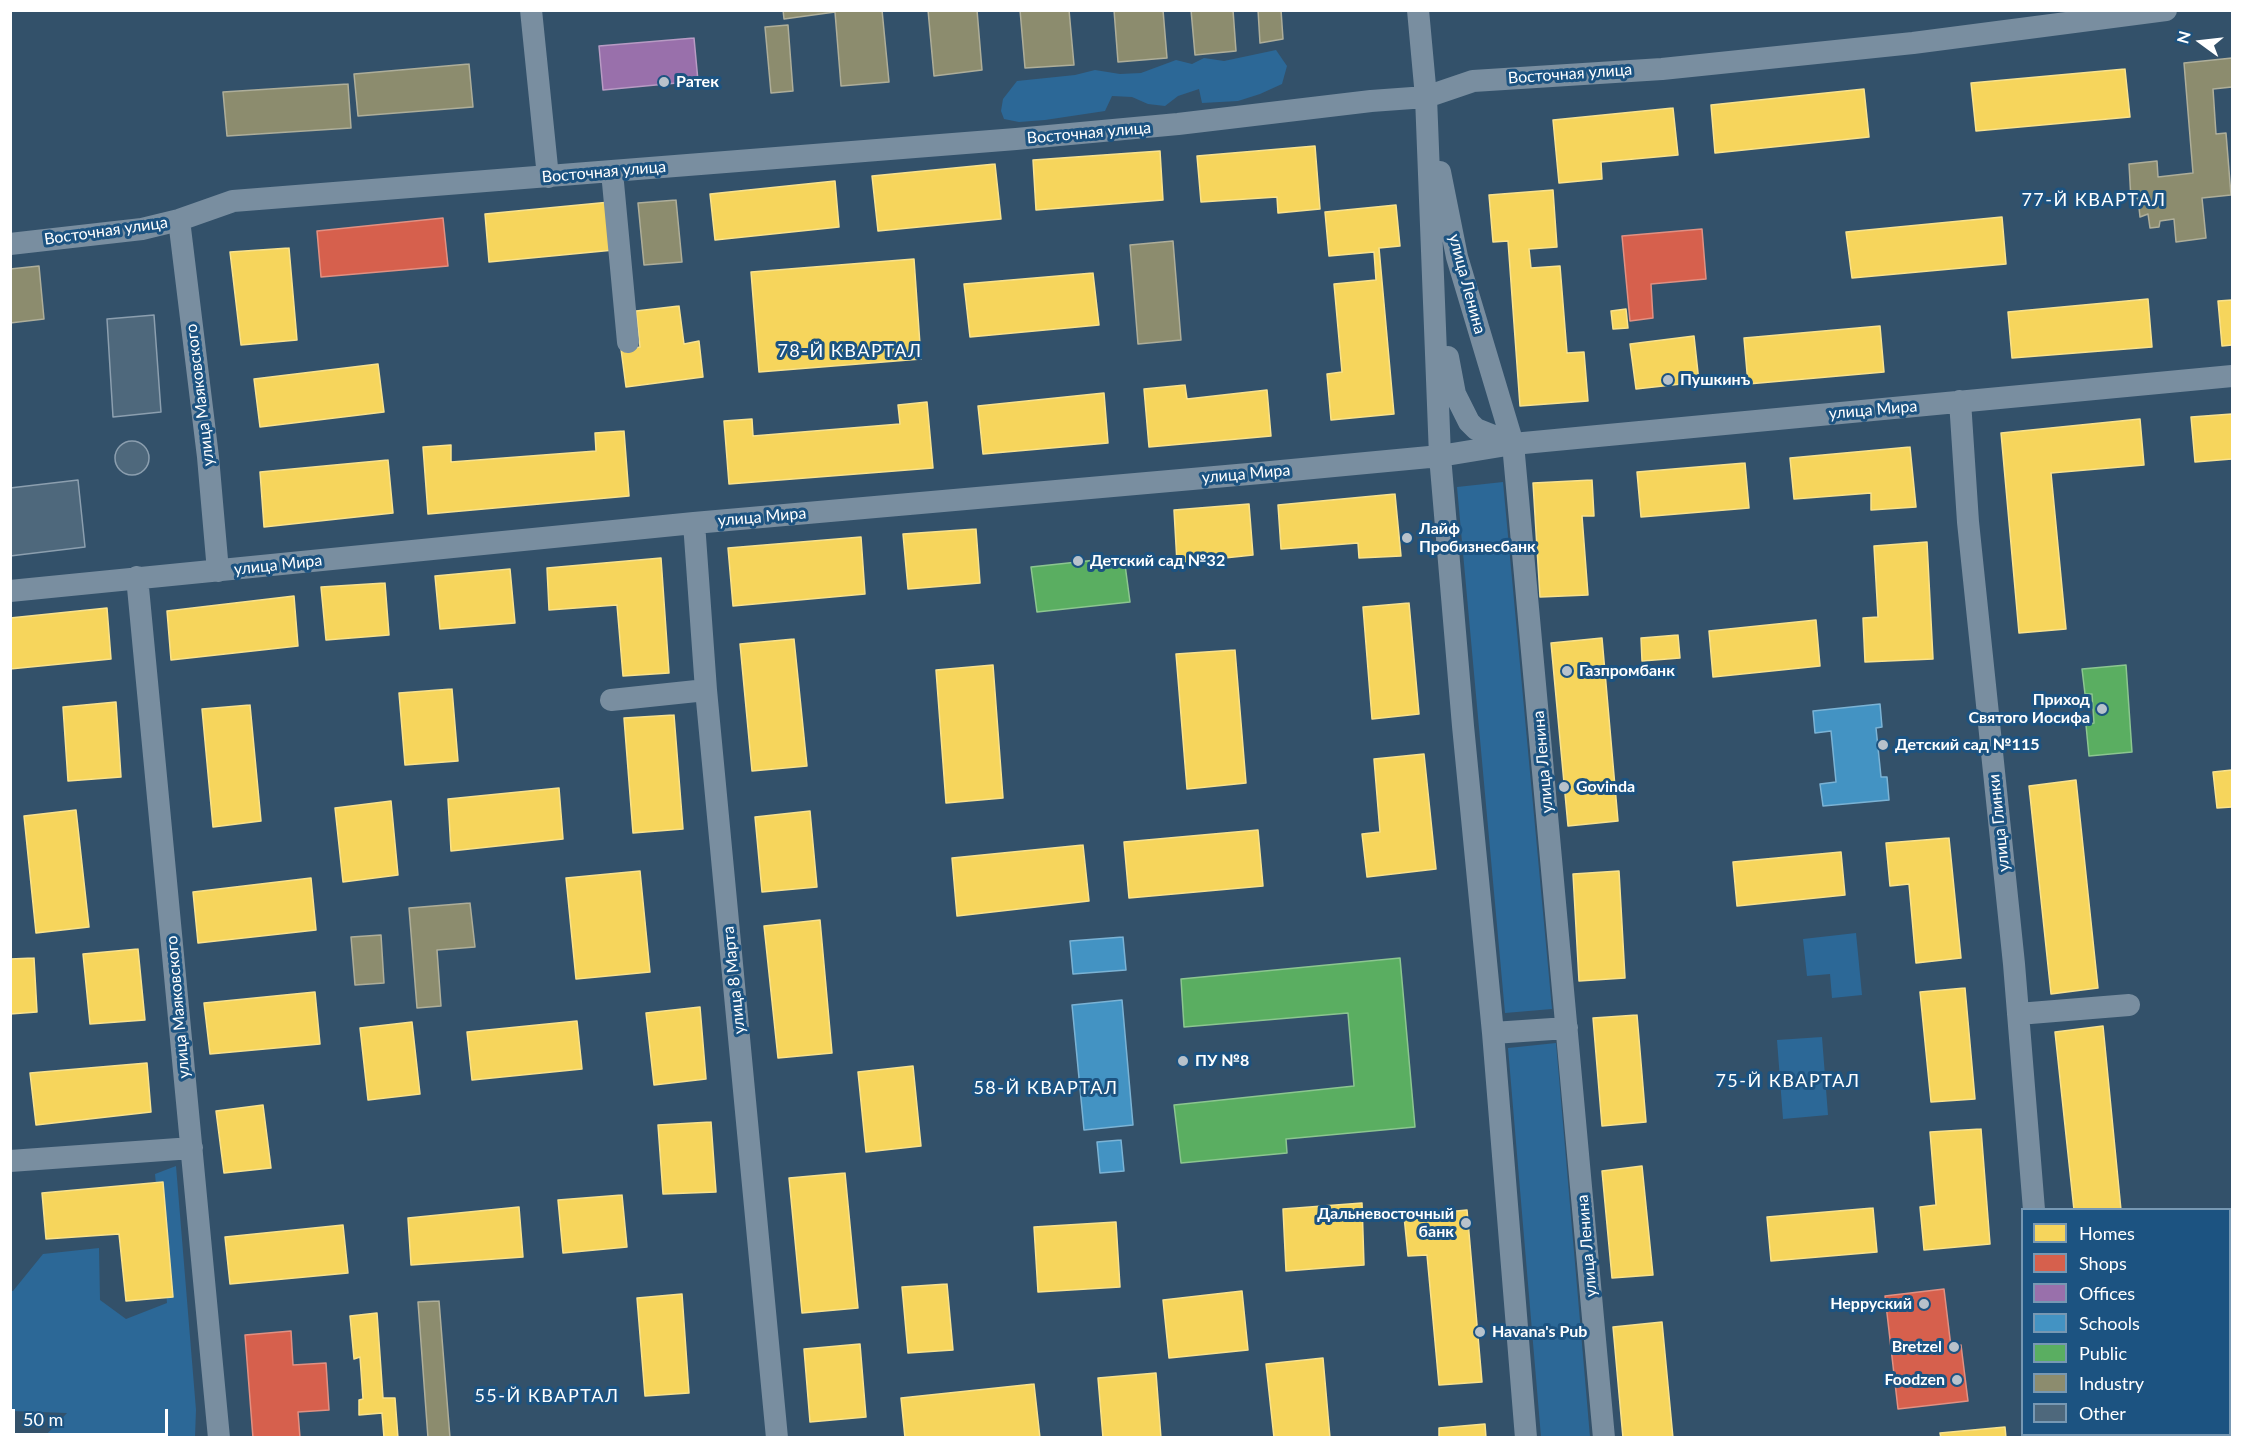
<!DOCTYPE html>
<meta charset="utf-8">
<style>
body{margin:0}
#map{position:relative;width:2243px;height:1448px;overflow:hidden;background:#33516a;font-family:Lato,sans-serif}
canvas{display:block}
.frame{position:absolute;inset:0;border:12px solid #fff;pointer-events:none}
.legend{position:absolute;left:2021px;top:1208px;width:210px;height:228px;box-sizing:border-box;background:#1c5381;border:2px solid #7798b3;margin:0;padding:8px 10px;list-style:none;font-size:18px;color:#fff}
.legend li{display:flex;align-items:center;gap:12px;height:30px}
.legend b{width:30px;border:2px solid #7798b3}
.north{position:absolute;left:2171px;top:12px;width:60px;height:60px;-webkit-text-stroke:4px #1c5381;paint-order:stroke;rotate:285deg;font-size:16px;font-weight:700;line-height:24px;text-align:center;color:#fff}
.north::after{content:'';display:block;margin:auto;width:21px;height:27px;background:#fff;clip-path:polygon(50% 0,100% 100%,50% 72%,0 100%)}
.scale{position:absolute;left:12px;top:1409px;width:156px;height:27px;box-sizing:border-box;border:3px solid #fff;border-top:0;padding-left:8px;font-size:18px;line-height:21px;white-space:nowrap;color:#fff;-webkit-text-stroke:4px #1c5381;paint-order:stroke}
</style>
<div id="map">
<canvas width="2243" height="1448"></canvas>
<div class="frame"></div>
<ul class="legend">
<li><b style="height:16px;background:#f6d55c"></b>Homes</li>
<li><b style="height:16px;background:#d6604d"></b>Shops</li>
<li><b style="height:16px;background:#9970ab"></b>Offices</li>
<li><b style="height:16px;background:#4393c3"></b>Schools</li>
<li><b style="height:16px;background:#5aae61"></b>Public</li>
<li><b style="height:16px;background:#8c8c6e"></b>Industry</li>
<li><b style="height:16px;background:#4e687c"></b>Other</li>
</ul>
<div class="north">N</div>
<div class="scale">50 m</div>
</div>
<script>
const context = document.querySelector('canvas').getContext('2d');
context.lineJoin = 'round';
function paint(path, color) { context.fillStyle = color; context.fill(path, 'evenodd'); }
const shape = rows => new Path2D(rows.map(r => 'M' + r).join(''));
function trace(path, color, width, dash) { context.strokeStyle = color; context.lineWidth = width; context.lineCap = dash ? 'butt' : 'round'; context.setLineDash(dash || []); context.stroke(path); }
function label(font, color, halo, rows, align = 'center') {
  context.font = font + ' Lato,sans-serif'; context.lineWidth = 6; context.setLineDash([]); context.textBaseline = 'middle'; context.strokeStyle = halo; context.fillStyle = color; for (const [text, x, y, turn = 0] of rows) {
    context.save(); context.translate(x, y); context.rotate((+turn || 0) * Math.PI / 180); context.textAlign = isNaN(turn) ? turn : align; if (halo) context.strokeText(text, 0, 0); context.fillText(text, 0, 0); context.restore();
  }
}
const green = shape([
 [1276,50,1287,66,1282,84,1260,94,1238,101,1202,103,1199,89,1178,96,1165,106,1148,104,1132,97,1112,96,1105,111,1045,120,1019,122,1004,119,1001,111,1003,99,1017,81,1075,75,1095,70,1120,74,1141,73,1176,60,1192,64,1204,58,1224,61],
 [1503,482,1552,1009,1505,1013,1457,487],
 [1856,933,1862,995,1832,998,1830,974,1807,976,1803,939],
 [1822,1037,1828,1115,1783,1119,1777,1040],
 [1556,1043,1590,1437,1541,1437,1508,1048],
 [176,1166,196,1410,195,1437,44,1437,67,1413,11,1411,11,1291,13,1291,43,1254,99,1248,100,1300,126,1319,167,1303,155,1174]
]);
const homes = shape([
 [2125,69,2130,117,1976,131,1971,83,2125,69],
 [1864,89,1869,137,1715,153,1711,105,1864,89],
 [1673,108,1678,155,1601,162,1602,179,1559,183,1553,120,1673,108],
 [1315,146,1320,209,1278,213,1277,197,1201,202,1197,156,1315,146],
 [1160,151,1163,200,1036,210,1033,160,1160,151],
 [995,164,1001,219,878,231,872,176,995,164],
 [835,181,839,227,715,240,710,194,835,181],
 [1553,190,1557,247,1529,249,1531,268,1560,266,1567,353,1584,352,1588,401,1520,406,1508,241,1493,242,1489,195,1553,190],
 [610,202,614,250,489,262,485,214,610,202],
 [1396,205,1400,246,1379,248,1394,414,1331,420,1327,374,1342,372,1334,284,1376,280,1374,252,1329,256,1325,212,1396,205],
 [2002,217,2006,264,1852,278,1846,232,2002,217],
 [289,248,297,340,241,345,230,252,289,248],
 [914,259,921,359,759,372,751,272,914,259],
 [1093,273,1099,325,970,337,964,284,1093,273],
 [2148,299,2152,347,2012,358,2008,312,2148,299],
 [2232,300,2232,345,2222,346,2218,301,2232,300],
 [679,306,684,344,699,341,703,377,626,387,621,349,640,347,636,311,679,306],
 [1626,309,1628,328,1613,329,1611,311,1626,309],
 [1880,326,1884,372,1748,384,1744,338,1880,326],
 [1694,336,1699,382,1636,389,1630,344,1694,336],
 [378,364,384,412,260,427,254,379,378,364],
 [1185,385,1187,399,1267,390,1271,436,1149,447,1144,389,1185,385],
 [1104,393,1108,443,983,454,978,406,1104,393],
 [927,402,933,468,729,484,724,421,752,419,753,436,900,424,898,405,927,402],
 [2232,414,2232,459,2195,462,2191,417,2232,414],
 [2140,419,2144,465,2051,473,2066,629,2019,633,2001,433,2140,419],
 [624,431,629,496,428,514,423,447,451,445,451,462,596,451,595,433,624,431],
 [1910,447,1916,507,1871,510,1871,493,1794,499,1790,458,1910,447],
 [388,460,393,513,264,527,260,472,388,460],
 [1745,463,1749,508,1641,517,1637,472,1745,463],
 [1592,480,1594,516,1582,516,1588,595,1540,597,1533,483,1592,480],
 [1395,494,1401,556,1359,558,1358,543,1281,549,1278,505,1395,494],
 [1249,504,1253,555,1177,563,1174,510,1249,504],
 [976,529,980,583,908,589,903,534,976,529],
 [861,537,865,594,733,606,728,548,861,537],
 [1927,542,1933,659,1865,662,1863,618,1878,617,1874,546,1927,542],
 [661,558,669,673,623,676,617,605,549,610,547,568,661,558],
 [510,569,515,623,440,629,435,576,510,569],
 [385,583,389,635,326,640,321,587,385,583],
 [294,596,298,646,171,660,167,611,294,596],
 [1409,603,1419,714,1372,719,1363,607,1409,603],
 [107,608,111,659,10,669,10,618,107,608],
 [1816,620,1820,666,1713,677,1709,631,1816,620],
 [1678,635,1680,658,1642,661,1641,638,1678,635],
 [1602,638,1618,821,1568,826,1551,643,1602,638],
 [794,639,807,766,752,771,740,644,794,639],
 [1235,650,1246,783,1187,789,1176,654,1235,650],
 [993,665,1003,798,946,803,936,670,993,665],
 [452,689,458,761,405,765,399,693,452,689],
 [116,702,121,777,68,781,63,707,116,702],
 [250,705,261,821,213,827,202,709,250,705],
 [674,715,683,829,633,833,624,718,674,715],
 [1424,754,1436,869,1367,877,1362,834,1380,832,1374,759,1424,754],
 [2232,770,2232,807,2217,808,2213,772,2232,770],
 [2076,780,2098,988,2051,994,2029,786,2076,780],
 [559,788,563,839,451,851,448,799,559,788],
 [391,801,398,875,343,882,335,808,391,801],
 [76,810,89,927,36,933,24,816,76,810],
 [810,811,817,887,762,892,755,817,810,811],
 [1258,830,1263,886,1129,898,1124,842,1258,830],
 [1949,838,1961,958,1916,963,1909,884,1890,886,1886,843,1949,838],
 [1083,845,1089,901,957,916,952,858,1083,845],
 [1841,852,1845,895,1737,906,1733,862,1841,852],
 [640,871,650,972,576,979,566,878,640,871],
 [1619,871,1625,978,1579,981,1573,874,1619,871],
 [311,878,316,930,198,943,193,892,311,878],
 [820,920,832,1053,778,1058,764,926,820,920],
 [138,949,145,1020,90,1024,83,954,138,949],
 [34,958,37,1012,10,1014,10,959,34,958],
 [1965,988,1975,1099,1931,1102,1920,992,1965,988],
 [315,992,320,1044,210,1054,204,1003,315,992],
 [700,1007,706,1079,654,1085,646,1013,700,1007],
 [1637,1015,1646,1122,1602,1126,1593,1018,1637,1015],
 [577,1021,582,1069,472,1080,467,1032,577,1021],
 [412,1022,420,1094,368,1100,360,1028,412,1022],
 [2103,1026,2121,1210,2074,1210,2055,1032,2103,1026],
 [147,1063,151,1112,36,1125,30,1073,147,1063],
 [913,1066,921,1146,866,1152,858,1072,913,1066],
 [263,1105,271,1168,224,1173,216,1111,263,1105],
 [711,1122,716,1192,663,1194,658,1125,711,1122],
 [1981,1129,1990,1244,1924,1250,1920,1207,1936,1205,1930,1132,1981,1129],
 [1642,1166,1653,1275,1612,1278,1602,1171,1642,1166],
 [845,1173,858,1308,802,1313,789,1178,845,1173],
 [163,1182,173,1297,126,1301,119,1234,46,1239,42,1193,163,1182],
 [622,1195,627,1247,563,1253,558,1200,622,1195],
 [1362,1203,1364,1265,1286,1271,1283,1209,1362,1203],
 [519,1207,523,1257,411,1265,408,1218,519,1207],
 [1873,1208,1877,1252,1771,1261,1767,1217,1873,1208],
 [1467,1210,1482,1382,1439,1385,1427,1255,1408,1256,1404,1216,1467,1210],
 [1116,1222,1120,1287,1038,1292,1034,1227,1116,1222],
 [343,1225,348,1273,230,1284,225,1237,343,1225],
 [947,1284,953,1350,908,1353,902,1287,947,1284],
 [1242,1291,1248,1350,1169,1358,1163,1300,1242,1291],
 [682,1294,689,1393,645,1396,637,1298,682,1294],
 [377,1313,383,1398,395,1398,398,1438,384,1438,382,1413,359,1415,359,1400,363,1399,360,1357,354,1359,350,1316,377,1313],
 [1662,1322,1673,1438,1623,1438,1613,1327,1662,1322],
 [860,1344,866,1417,810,1422,804,1349,860,1344],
 [1323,1358,1330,1438,1274,1438,1266,1364,1323,1358],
 [1156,1373,1161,1438,1103,1438,1098,1378,1156,1373],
 [1034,1384,1040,1438,905,1438,901,1398,1034,1384],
 [1485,1424,1486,1438,1439,1438,1439,1428,1485,1424],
 [2005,1427,2006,1438,1941,1438,1940,1433,2005,1427],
 [2094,1434,2139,1434,2140,1438,2094,1438,2094,1434]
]);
const shops = shape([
 [443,218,448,266,321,277,317,231,443,218],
 [1702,229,1706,279,1651,284,1653,318,1630,321,1622,236,1702,229],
 [1944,1289,1951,1347,1961,1345,1968,1401,1898,1409,1885,1296,1944,1289],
 [291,1331,293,1365,326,1363,329,1410,298,1412,300,1438,253,1438,245,1335,291,1331]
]);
const offices = shape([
 [694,38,698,81,603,90,599,46,694,38]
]);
const schools = shape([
 [1880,704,1882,727,1876,728,1881,777,1887,777,1889,800,1823,806,1820,784,1836,782,1831,731,1815,733,1813,711,1880,704],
 [1123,937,1126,970,1073,974,1070,941,1123,937],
 [1122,1000,1133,1125,1084,1130,1072,1005,1122,1000],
 [1121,1140,1124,1171,1100,1173,1097,1142,1121,1140]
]);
const public = shape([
 [1124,557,1130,602,1037,612,1031,567,1124,557],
 [2126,665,2132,752,2089,756,2086,725,2094,723,2092,694,2085,694,2082,669,2126,665],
 [1400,958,1415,1127,1286,1139,1287,1153,1181,1163,1174,1105,1354,1086,1348,1013,1184,1027,1181,979,1400,958]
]);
const industry = shape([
 [783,10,882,10,889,82,841,86,835,12,784,19,783,10],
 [928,10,977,10,982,70,934,76,928,10],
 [1020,10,1069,10,1074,65,1025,68,1020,10],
 [1114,10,1163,10,1167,58,1118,62,1114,10],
 [1191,10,1233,10,1236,51,1195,55,1191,10],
 [1258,10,1281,10,1283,39,1260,43,1258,10],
 [788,25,793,91,771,93,765,27,788,25],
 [2232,58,2232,87,2213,89,2216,134,2226,133,2231,195,2202,198,2206,238,2176,242,2174,219,2160,221,2159,227,2150,228,2148,214,2140,217,2138,198,2131,200,2129,164,2157,161,2158,177,2193,173,2184,63,2232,58],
 [469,64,473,107,358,116,354,74,469,64],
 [348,84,351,128,227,136,223,92,348,84],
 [676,200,682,262,644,265,638,203,676,200],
 [1173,241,1181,340,1138,344,1130,245,1173,241],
 [39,266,44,319,10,323,10,269,39,266],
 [470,903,475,947,437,950,441,1006,417,1008,409,908,470,903],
 [381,935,384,983,355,985,351,937,381,935],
 [439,1301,450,1438,428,1438,418,1302,439,1301]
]);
const building = shape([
 [154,315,161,412,113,417,107,319,154,315],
 '115 458a17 17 0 1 1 34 0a17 17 0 1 1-34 0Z',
 [78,480,85,547,10,556,10,488,78,480]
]);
const minor = shape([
 [531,10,548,177],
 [1418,10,1426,97,1440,456,1463,726,1493,1033,1526,1438],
 [612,172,628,342],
 [1440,172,1457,257,1513,444,1604,1438],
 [179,220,208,457,218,571],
 [10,244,142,229,179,220,233,201,1016,139,1178,124,1371,101,1426,97,1473,81,1662,69,1913,43,2166,10],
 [1448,357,1455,394,1469,422,1476,429,1511,443],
 [1960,401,1968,522,2014,964,2034,1210],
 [694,523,706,690,777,1438],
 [137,577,219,1438],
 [10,591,694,523,1260,473,1440,456,1513,444,2232,376],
 [611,700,706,690],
 [2018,1014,2129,1005],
 [1493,1033,1567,1028],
 [10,1161,192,1148],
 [2052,1434,2053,1438]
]);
const markers = [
 [664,82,6,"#b8c2cb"],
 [1668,380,6,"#b8c2cb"],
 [1407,538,6,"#b8c2cb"],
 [1078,561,6,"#b8c2cb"],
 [1567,671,6,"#b8c2cb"],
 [2102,709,6,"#b8c2cb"],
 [1883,745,6,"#b8c2cb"],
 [1564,787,6,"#b8c2cb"],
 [1183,1061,6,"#b8c2cb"],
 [1466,1223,6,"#b8c2cb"],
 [1924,1304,6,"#b8c2cb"],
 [1480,1332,6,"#b8c2cb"],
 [1954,1347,6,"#b8c2cb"],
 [1957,1380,6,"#b8c2cb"]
];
const streetNames = [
 ["Восточная улица",1570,74,-4],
 ["Восточная улица",1089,133,-5],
 ["Восточная улица",604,172,-5],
 ["Восточная улица",106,231,-8],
 ["улица Ленина",1467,284,75],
 ["улица Маяковского",200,395,-97],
 ["улица Мира",1873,410,-5],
 ["улица Мира",1246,474,-5],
 ["улица Мира",762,517,-5],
 ["улица Мира",278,565,-6],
 ["улица Ленина",1543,762,-95],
 ["улица Глинки",1999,823,-96],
 ["улица 8 Марта",734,980,-96],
 ["улица Маяковского",178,1007,-95],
 ["улица Ленина",1587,1246,-95]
];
const poiNames = [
 ["Ратек",676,82],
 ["Пушкинъ",1680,380],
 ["Лайф",1419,529],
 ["Пробизнесбанк",1419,547],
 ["Детский сад №32",1090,561],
 ["Газпромбанк",1579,671],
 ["Приход",2090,700,"right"],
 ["Святого Иосифа",2090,718,"right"],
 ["Детский сад №115",1895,745],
 ["Govinda",1576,787],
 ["ПУ №8",1195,1061],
 ["Дальневосточный",1454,1214,"right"],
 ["банк",1454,1232,"right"],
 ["Нерруский",1912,1304,"right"],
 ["Havana's Pub",1492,1332],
 ["Bretzel",1942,1347,"right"],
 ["Foodzen",1945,1380,"right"]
];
const neighbourhoodNames = [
 ["77-Й КВАРТАЛ",2094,200],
 ["78-Й КВАРТАЛ",850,351],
 ["75-Й КВАРТАЛ",1788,1081],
 ["58-Й КВАРТАЛ",1046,1088],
 ["55-Й КВАРТАЛ",547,1396]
];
paint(green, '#2c6897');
paint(homes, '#f6d55c');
trace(homes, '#f9e28d', 1.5);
paint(shops, '#d6604d');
trace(shops, '#e29082', 1.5);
paint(offices, '#9970ab');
trace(offices, '#b89bc4', 1.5);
paint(schools, '#4393c3');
trace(schools, '#7bb3d5', 1.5);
paint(public, '#5aae61');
trace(public, '#8cc690', 1.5);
paint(industry, '#8c8c6e');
trace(industry, '#aeae9a', 1.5);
paint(building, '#4e687c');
trace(building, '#8c9faf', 1.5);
trace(minor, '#798ea0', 22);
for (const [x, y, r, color] of markers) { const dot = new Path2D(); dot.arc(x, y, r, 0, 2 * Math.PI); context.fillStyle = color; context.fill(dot); trace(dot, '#1c5381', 2); }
label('16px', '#fff', '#1c5381', streetNames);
label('bold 16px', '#fff', '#1c5381', poiNames, 'left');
context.letterSpacing = '1.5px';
label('18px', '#fff', '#1c5381', neighbourhoodNames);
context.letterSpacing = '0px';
</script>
